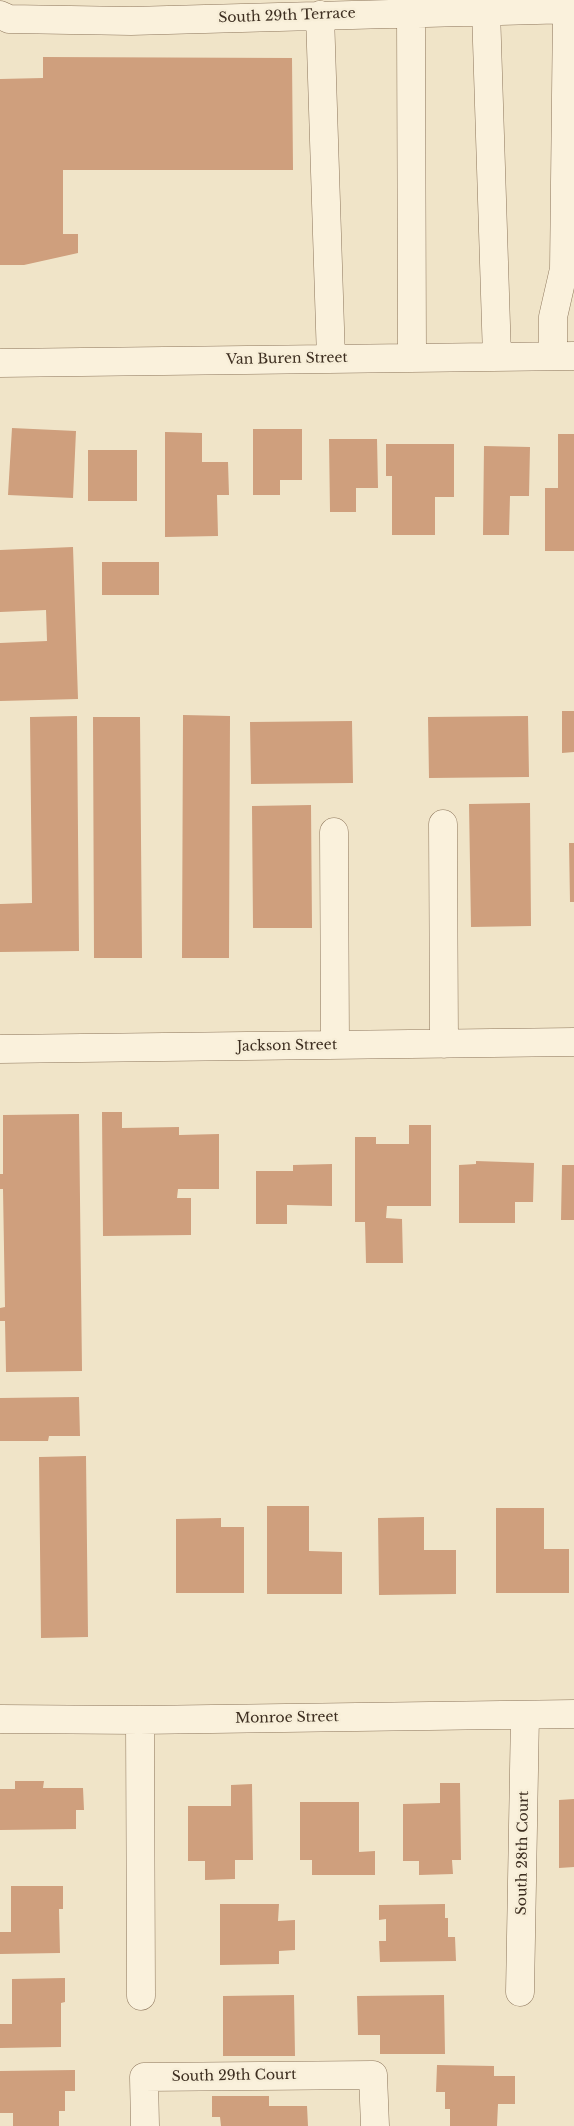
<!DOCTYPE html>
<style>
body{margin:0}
canvas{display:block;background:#f0e4c8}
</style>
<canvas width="574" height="2126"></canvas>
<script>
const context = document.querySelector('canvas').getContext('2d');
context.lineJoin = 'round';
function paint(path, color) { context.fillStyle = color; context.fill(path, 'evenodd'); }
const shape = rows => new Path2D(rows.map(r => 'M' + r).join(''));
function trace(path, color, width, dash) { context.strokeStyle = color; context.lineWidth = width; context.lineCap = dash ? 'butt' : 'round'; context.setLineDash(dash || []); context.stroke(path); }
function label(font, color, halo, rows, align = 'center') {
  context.font = font + ' "Libre Baskerville",serif'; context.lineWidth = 5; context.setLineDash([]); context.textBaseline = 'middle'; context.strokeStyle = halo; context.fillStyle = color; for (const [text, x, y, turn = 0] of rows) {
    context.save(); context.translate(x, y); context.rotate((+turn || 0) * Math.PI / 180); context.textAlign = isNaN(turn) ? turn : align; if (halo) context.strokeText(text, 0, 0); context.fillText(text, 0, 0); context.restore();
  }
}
const building = shape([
 [43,57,292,58,293,170,63,170,63,234,78,234,78,253,24,265,0,265,0,79,43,78],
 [12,428,76,431,73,498,8,495],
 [253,429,302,429,302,480,280,480,280,495,253,495],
 [165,432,202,433,202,462,228,462,229,495,217,495,218,536,165,537],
 [558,434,574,434,574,551,545,551,545,488,558,488],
 [329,439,377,439,378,488,356,488,356,512,330,512],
 [386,444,454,444,454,497,435,497,435,535,392,535,392,476,386,476],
 [484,446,530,447,529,496,510,496,509,535,483,535],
 [88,450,137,450,137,501,88,501],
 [73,547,78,699,0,701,0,643,47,641,46,610,0,612,0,550],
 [102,562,159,562,159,595,102,595],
 [562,711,574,711,574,752,562,753],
 [183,715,230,716,229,958,182,958],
 [77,716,79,951,0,952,0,904,32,903,30,717],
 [528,716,529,777,429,778,428,717],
 [93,717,140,717,142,958,94,958],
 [352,721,353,783,251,784,250,722],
 [530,803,531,926,471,927,469,804],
 [311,805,312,928,253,928,252,806],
 [569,843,574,843,574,902,570,902],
 [102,1112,122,1112,122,1128,179,1127,179,1135,219,1134,219,1189,178,1189,177,1198,191,1198,191,1235,103,1236],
 [79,1114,82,1371,6,1372,5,1321,0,1321,0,1308,5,1307,3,1189,0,1189,0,1174,3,1174,3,1115],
 [409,1125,431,1125,431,1206,387,1206,386,1218,402,1219,403,1263,366,1263,365,1222,355,1222,355,1137,376,1137,376,1144,409,1144],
 [476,1161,534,1163,533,1202,515,1202,515,1223,459,1223,459,1165,476,1164],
 [332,1164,332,1206,287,1205,287,1224,256,1224,256,1171,293,1171,293,1165],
 [562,1165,574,1165,574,1220,561,1220],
 [79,1397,80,1436,49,1436,48,1441,0,1441,0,1398],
 [86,1456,88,1637,41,1638,39,1457],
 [267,1506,309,1506,309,1551,342,1552,342,1594,267,1594],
 [496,1508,544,1508,544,1549,569,1549,569,1593,496,1593],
 [424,1517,424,1550,456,1550,456,1594,379,1595,378,1518],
 [221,1518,221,1527,244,1527,244,1593,176,1593,176,1519],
 [15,1781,44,1781,43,1788,83,1788,84,1810,76,1810,76,1829,0,1830,0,1789,15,1789],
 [440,1783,460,1783,461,1860,452,1860,453,1874,419,1875,419,1861,403,1861,403,1804,440,1803],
 [252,1784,253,1860,235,1860,235,1879,205,1880,205,1861,188,1861,188,1806,231,1806,231,1785],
 [574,1799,574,1867,559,1868,559,1800],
 [300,1802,359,1802,359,1852,375,1851,375,1875,312,1875,312,1860,300,1860],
 [11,1886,63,1886,63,1909,59,1909,60,1953,0,1954,0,1932,11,1932],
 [220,1904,279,1904,278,1921,295,1920,295,1950,279,1951,279,1964,220,1965],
 [445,1904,445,1918,448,1918,448,1937,455,1937,456,1961,380,1962,379,1941,386,1941,386,1919,379,1920,379,1905],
 [65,1978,65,2002,61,2003,61,2047,0,2048,0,2024,12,2024,12,1979],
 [294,1995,295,2056,223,2056,223,1996],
 [444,1995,445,2054,380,2054,380,2035,358,2035,357,1996],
 [437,2065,494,2066,494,2076,515,2076,515,2104,498,2104,497,2126,450,2126,450,2109,445,2109,445,2092,436,2092],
 [75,2070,75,2091,65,2091,65,2111,59,2111,59,2126,13,2126,13,2113,0,2113,0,2071],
 [212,2096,269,2096,269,2106,307,2106,308,2126,221,2126,220,2117,212,2117]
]);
const minor = shape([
 [567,9,564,269,574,272],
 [486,10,497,357],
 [411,12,412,358],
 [0,15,9,19,131,21,574,9],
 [320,15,331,359],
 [553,356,553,317,564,269],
 [0,363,574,356],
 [443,824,444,1044],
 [334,832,335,1045],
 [0,1049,574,1042],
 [0,1719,140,1720,574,1714],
 [140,1720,141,1996],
 [520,1992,525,1715],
 [145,2126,144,2077,373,2075,375,2126]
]);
const streetNames = [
 ["South 29th Terrace",287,16,-2],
 ["Van Buren Street",287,359,-1],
 ["Jackson Street",287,1046,-1],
 ["Monroe Street",287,1718,-1],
 ["South 28th Court",523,1853,-89],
 ["South 29th Court",234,2076,-1]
];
paint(building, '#cf9f7d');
trace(minor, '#8d765c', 29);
trace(minor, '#faf1dc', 28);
label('14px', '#3d2e20', '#f7eed8', streetNames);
</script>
